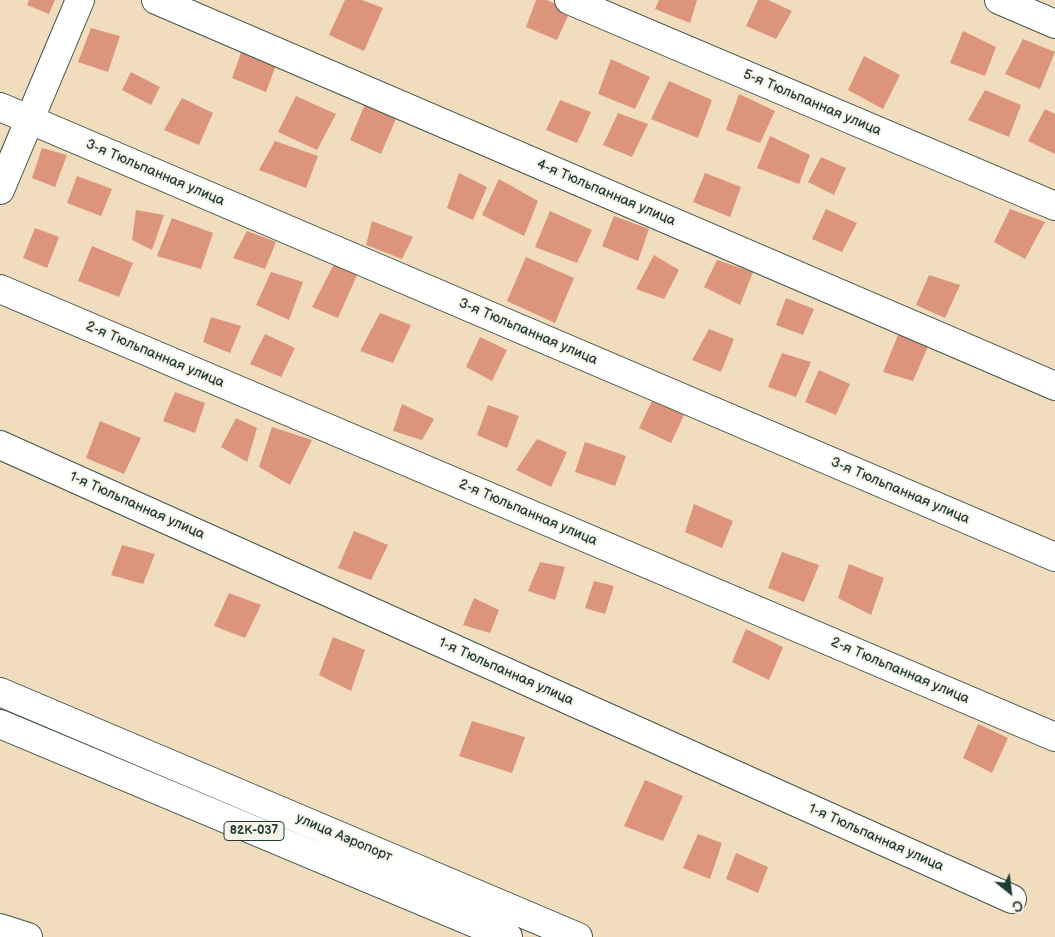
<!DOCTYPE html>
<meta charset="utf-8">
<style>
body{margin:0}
#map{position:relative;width:1055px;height:937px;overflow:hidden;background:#f1ddbe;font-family:"Balsamiq Sans",sans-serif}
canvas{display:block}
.north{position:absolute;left:985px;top:867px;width:50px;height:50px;-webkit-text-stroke:4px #f7f3e8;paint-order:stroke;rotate:151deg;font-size:14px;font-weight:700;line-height:20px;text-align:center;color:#1f3d34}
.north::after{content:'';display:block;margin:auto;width:18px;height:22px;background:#1f3d34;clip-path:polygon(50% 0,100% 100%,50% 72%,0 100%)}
</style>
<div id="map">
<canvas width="1055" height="937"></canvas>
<div class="north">С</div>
</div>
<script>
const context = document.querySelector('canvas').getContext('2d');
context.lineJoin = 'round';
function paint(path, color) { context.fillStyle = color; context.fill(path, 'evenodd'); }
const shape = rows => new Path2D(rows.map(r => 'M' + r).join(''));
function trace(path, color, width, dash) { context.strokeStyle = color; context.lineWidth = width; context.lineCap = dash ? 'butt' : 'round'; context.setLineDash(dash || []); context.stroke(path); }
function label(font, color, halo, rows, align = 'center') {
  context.font = font + ' "Balsamiq Sans",sans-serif'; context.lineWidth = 4; context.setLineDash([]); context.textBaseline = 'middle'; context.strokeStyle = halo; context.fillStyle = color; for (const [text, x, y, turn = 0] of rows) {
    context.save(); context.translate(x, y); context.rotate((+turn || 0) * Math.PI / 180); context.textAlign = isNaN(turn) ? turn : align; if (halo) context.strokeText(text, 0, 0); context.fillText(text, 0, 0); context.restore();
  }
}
const building = shape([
 [29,0,55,0,49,14,27,5],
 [345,0,362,0,383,8,364,51,329,35],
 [536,0,547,0,570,11,557,40,526,27],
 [659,0,697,0,690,23,655,9],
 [758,0,768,0,792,11,776,39,746,26],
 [91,28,120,36,108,72,78,62],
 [963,31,996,47,985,76,950,63],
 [1023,39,1055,52,1040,89,1005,74],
 [243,47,277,62,266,92,232,78],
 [864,56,900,75,883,109,848,90],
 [611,59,650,77,635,109,598,94],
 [131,72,160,87,151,105,122,90],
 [669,81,712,100,698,138,651,119],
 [985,90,1021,105,1009,137,968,120],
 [739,94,775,111,760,143,726,130],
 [296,96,336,114,317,150,278,132],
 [182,98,213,113,199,145,164,130],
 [560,100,591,112,577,143,546,130],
 [365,104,397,116,381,154,350,140],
 [1045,109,1055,114,1055,154,1028,141],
 [618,113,648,124,632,157,603,145],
 [770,136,810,155,799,184,757,168],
 [275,141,318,156,306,188,259,170],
 [42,148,67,155,55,187,32,178],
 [821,157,846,168,834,195,808,182],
 [459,173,487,187,473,220,447,208],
 [705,173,741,187,730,217,693,202],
 [77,176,112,189,101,216,67,203],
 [499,179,538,201,524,236,482,215],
 [826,209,857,223,842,252,812,239],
 [1010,209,1045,222,1025,259,994,242],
 [136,210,164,215,152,250,132,240],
 [550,211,592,230,577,263,535,247],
 [614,216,649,229,638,261,602,246],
 [172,218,213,233,201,269,157,256],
 [372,221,413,237,402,259,366,245],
 [35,228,59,237,47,268,23,258],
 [247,231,276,242,265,269,233,258],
 [92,246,133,263,119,297,78,281],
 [654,255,679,270,664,299,636,289],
 [526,257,574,278,555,323,507,301],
 [717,260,753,272,740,305,704,287],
 [334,264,357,275,338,318,312,307],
 [271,272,303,282,289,320,256,305],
 [929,275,960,285,945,318,916,305],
 [786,298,814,309,803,335,776,325],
 [380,313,411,325,393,363,360,351],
 [211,317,241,326,230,353,203,342],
 [709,329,734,339,721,372,692,360],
 [900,330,929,344,913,381,883,372],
 [265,334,295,348,281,377,250,364],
 [480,337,507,350,492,381,466,367],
 [782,353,811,362,796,397,768,387],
 [819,370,850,384,836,415,805,402],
 [175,392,205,403,195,433,163,421],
 [653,399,684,415,671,443,639,428],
 [402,404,434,419,422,440,393,431],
 [488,405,519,416,507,448,477,435],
 [236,418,257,428,247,462,221,447],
 [100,421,141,438,124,474,86,458],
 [272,427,312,440,290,485,259,467],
 [537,439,567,452,551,487,516,470],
 [585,442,626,456,615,486,575,472],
 [694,504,733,521,722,548,685,532],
 [354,531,388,545,371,580,338,568],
 [122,545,155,554,143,584,111,575],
 [782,552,819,565,804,602,768,588],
 [540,562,565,567,555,600,528,591],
 [849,564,884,578,871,615,838,598],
 [594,581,614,586,605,614,585,608],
 [229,593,261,605,245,638,214,626],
 [474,598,499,610,490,633,463,625],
 [746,629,783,647,769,680,732,662],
 [333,637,365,650,351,691,319,675],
 [472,721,525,737,512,773,459,756],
 [978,724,1008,738,992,773,963,758],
 [645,780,683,796,663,841,624,826],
 [698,834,722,843,710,879,683,868],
 [736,853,768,867,758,893,726,879]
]);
const minor = shape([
 [156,0,1055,386],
 [569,0,1055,206],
 [999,0,1055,24],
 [0,107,1055,557],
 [0,190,80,0],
 [0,289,1055,737],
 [0,445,1012,899],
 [0,928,28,937]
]);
const major = shape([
 [0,692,578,937],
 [0,724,508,937]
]);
const shields = [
 [254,831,60]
];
const shieldNames = [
 ["82К-037",254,831]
];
const streetNames = [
 ["5-я Тюльпанная улица",812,103,23],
 ["3-я Тюльпанная улица",155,173,23],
 ["4-я Тюльпанная улица",606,193,23],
 ["3-я Тюльпанная улица",528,332,23],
 ["2-я Тюльпанная улица",155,355,23],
 ["3-я Тюльпанная улица",900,491,23],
 ["1-я Тюльпанная улица",137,506,24],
 ["2-я Тюльпанная улица",528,513,23],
 ["2-я Тюльпанная улица",900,671,23],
 ["1-я Тюльпанная улица",506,672,24],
 ["улица Аэропорт",344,838,23],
 ["1-я Тюльпанная улица",876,838,24]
];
paint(building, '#dd947c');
trace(minor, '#3e5549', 30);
trace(major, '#3e5549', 30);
trace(minor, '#fff', 28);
trace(major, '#fff', 28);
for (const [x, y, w] of shields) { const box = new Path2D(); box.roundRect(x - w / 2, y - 9.5, w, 19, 4); context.fillStyle = '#f7f3e8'; context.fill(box); trace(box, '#1f3d34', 1); }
label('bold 12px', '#1f3d34', null, shieldNames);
label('14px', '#1f3d34', '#f7f3e8', streetNames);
</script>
